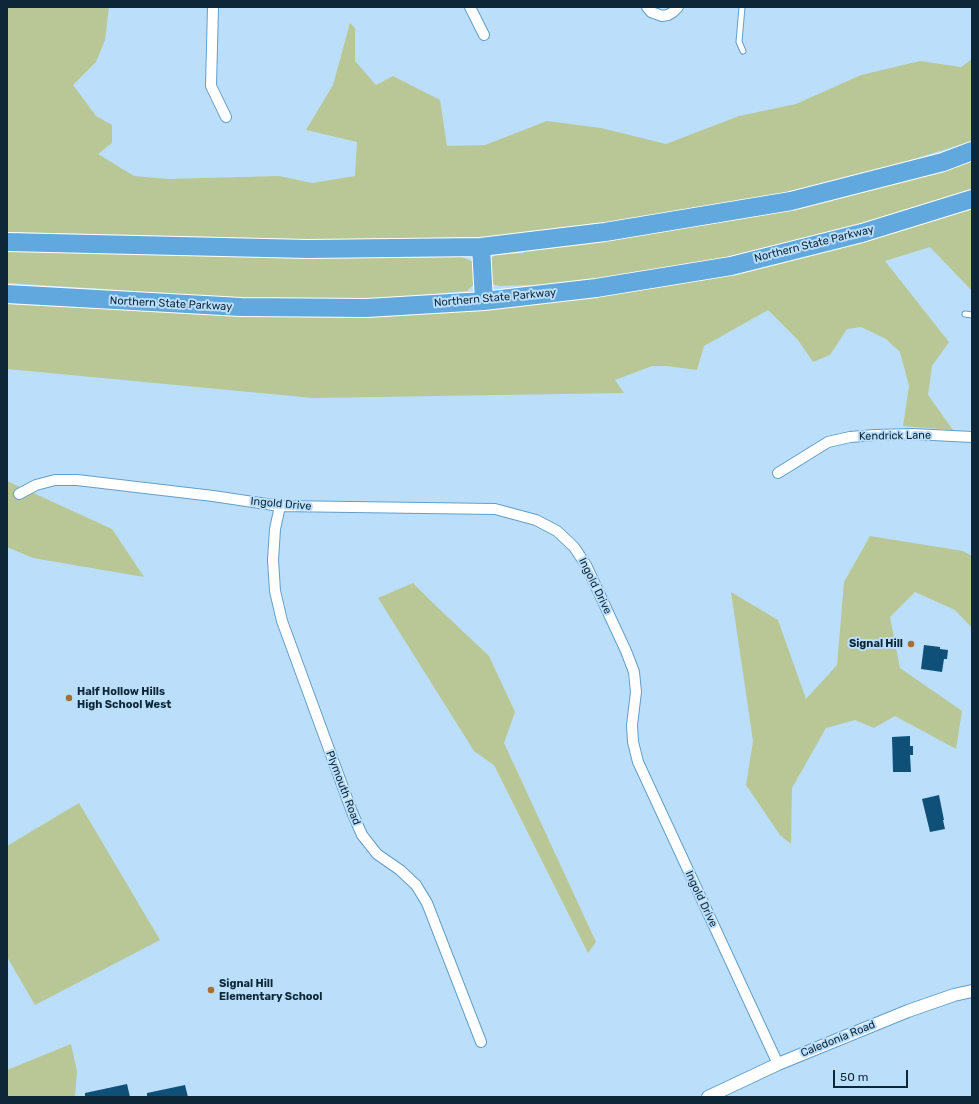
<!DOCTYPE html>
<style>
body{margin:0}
#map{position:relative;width:979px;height:1104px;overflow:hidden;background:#bbdffb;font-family:Rubik,sans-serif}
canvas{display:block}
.frame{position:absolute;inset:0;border:8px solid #0d2738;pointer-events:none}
.scale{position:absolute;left:833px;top:1070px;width:75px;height:18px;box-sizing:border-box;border:2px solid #0d2738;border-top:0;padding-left:5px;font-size:12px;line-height:14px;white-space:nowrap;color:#0d2738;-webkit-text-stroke:3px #bbdffb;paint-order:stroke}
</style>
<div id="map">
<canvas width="979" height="1104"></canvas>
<div class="frame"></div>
<div class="scale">50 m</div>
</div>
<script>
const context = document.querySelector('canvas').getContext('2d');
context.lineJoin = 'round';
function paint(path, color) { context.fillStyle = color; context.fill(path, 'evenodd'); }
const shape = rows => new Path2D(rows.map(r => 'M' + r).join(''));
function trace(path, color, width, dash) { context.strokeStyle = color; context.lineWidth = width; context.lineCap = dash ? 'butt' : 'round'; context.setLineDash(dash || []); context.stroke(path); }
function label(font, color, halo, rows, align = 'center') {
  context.font = font + ' Rubik,sans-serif'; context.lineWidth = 4; context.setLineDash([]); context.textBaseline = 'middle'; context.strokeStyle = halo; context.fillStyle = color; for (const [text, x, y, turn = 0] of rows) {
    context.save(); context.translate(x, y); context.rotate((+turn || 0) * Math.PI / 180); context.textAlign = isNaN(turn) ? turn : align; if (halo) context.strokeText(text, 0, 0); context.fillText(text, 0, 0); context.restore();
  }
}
const green = shape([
 [7,7,109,7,105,40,96,62,73,85,96,116,112,125,112,143,98,154,134,176,168,179,279,176,312,183,355,176,357,142,306,130,333,85,350,23,355,28,355,61,376,85,393,76,440,100,447,146,485,145,547,121,601,128,666,144,739,116,796,104,861,75,920,61,961,67,972,59,972,141,853,178,704,211,521,236,338,240,7,232],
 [972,159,972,190,904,213,773,248,677,269,560,284,499,286,492,284,488,279,489,260,495,255,523,253,531,247,632,236,742,219,839,196],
 [972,209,972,291,930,247,885,261,949,342,932,366,928,395,953,430,903,426,909,386,900,352,886,339,861,327,847,329,830,355,813,362,798,340,768,310,704,346,697,370,666,366,652,366,615,380,624,393,313,398,7,369,7,304,193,313,329,315,473,311,608,295,728,273,858,243],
 [7,247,168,252,312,258,462,257,473,262,476,282,467,291,421,295,406,301,261,304,120,290,7,283],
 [7,481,112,529,144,577,33,558,7,547],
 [870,536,963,551,972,556,972,628,955,610,915,592,890,617,900,668,962,711,956,749,895,716,874,728,855,720,826,728,792,788,791,844,780,835,746,785,753,741,731,592,778,620,806,699,837,665,844,582],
 [413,583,434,604,489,656,515,712,504,743,596,942,588,953,494,765,474,751,378,598],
 [79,803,160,940,35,1005,7,957,7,846],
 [71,1044,77,1071,75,1097,7,1097,7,1070]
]);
const building = shape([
 [924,645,940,647,940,649,948,650,947,659,944,659,942,672,921,669],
 [910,736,910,746,913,746,913,755,910,755,911,772,893,772,892,737],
 [939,795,944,820,943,820,945,829,930,832,922,799],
 [127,1084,130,1097,85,1097,85,1093],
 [185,1085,188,1097,147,1097,147,1093]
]);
const service = shape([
 [742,7,739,42,743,51],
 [965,314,972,315]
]);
const minor = shape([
 [213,7,211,86,226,117],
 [470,7,484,35],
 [647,7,651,12,662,16,668,15,673,12,678,7],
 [778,473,828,442,850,437,875,435,913,434,972,437],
 [19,494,36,485,55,480,77,480,213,496,280,506,495,509,536,520,557,531,574,547,586,565,626,651,634,672,636,692,632,725,633,742,638,762,778,1064],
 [280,506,275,529,273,560,275,591,282,621,352,812,362,835,377,854,400,870,416,885,427,903,481,1042]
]);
const tertiary = shape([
 [708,1097,778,1064,908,1011,954,995,972,991]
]);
const motorway = shape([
 [7,242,308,249,481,247,605,232,791,201,943,162,972,151],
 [481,247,484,301],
 [7,294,241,307,367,308,484,301,596,288,731,266,862,233,972,199]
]);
const markers = [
 [911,644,4,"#aa6c31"],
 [69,698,4,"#aa6c31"],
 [211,990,4,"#aa6c31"]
];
const streetNames = [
 ["Northern State Parkway",814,244,-14],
 ["Northern State Parkway",495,298,-5],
 ["Northern State Parkway",171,304,3],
 ["Kendrick Lane",895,436,-1],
 ["Ingold Drive",281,504,5],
 ["Ingold Drive",595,586,64],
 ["Plymouth Road",343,788,69],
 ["Ingold Drive",701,899,65],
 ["Caledonia Road",838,1039,-22]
];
const poiNames = [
 ["Signal Hill",903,644,"right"],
 ["Half Hollow Hills",77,692],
 ["High School West",77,705],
 ["Signal Hill",219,984],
 ["Elementary School",219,997]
];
paint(green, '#b8c795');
paint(building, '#0f5078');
trace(service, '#629eca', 7);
trace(minor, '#629eca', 12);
trace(tertiary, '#629eca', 14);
trace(motorway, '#fff', 20);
trace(service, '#fff', 5);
trace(minor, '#fff', 10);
trace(tertiary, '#fff', 12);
trace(motorway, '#60a8dd', 18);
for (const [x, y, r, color] of markers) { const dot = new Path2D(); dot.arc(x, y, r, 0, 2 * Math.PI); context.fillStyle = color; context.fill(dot); trace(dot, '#bbdffb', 1.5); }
label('11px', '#0d2738', '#bbdffb', streetNames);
label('bold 11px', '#0d2738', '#bbdffb', poiNames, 'left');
</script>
